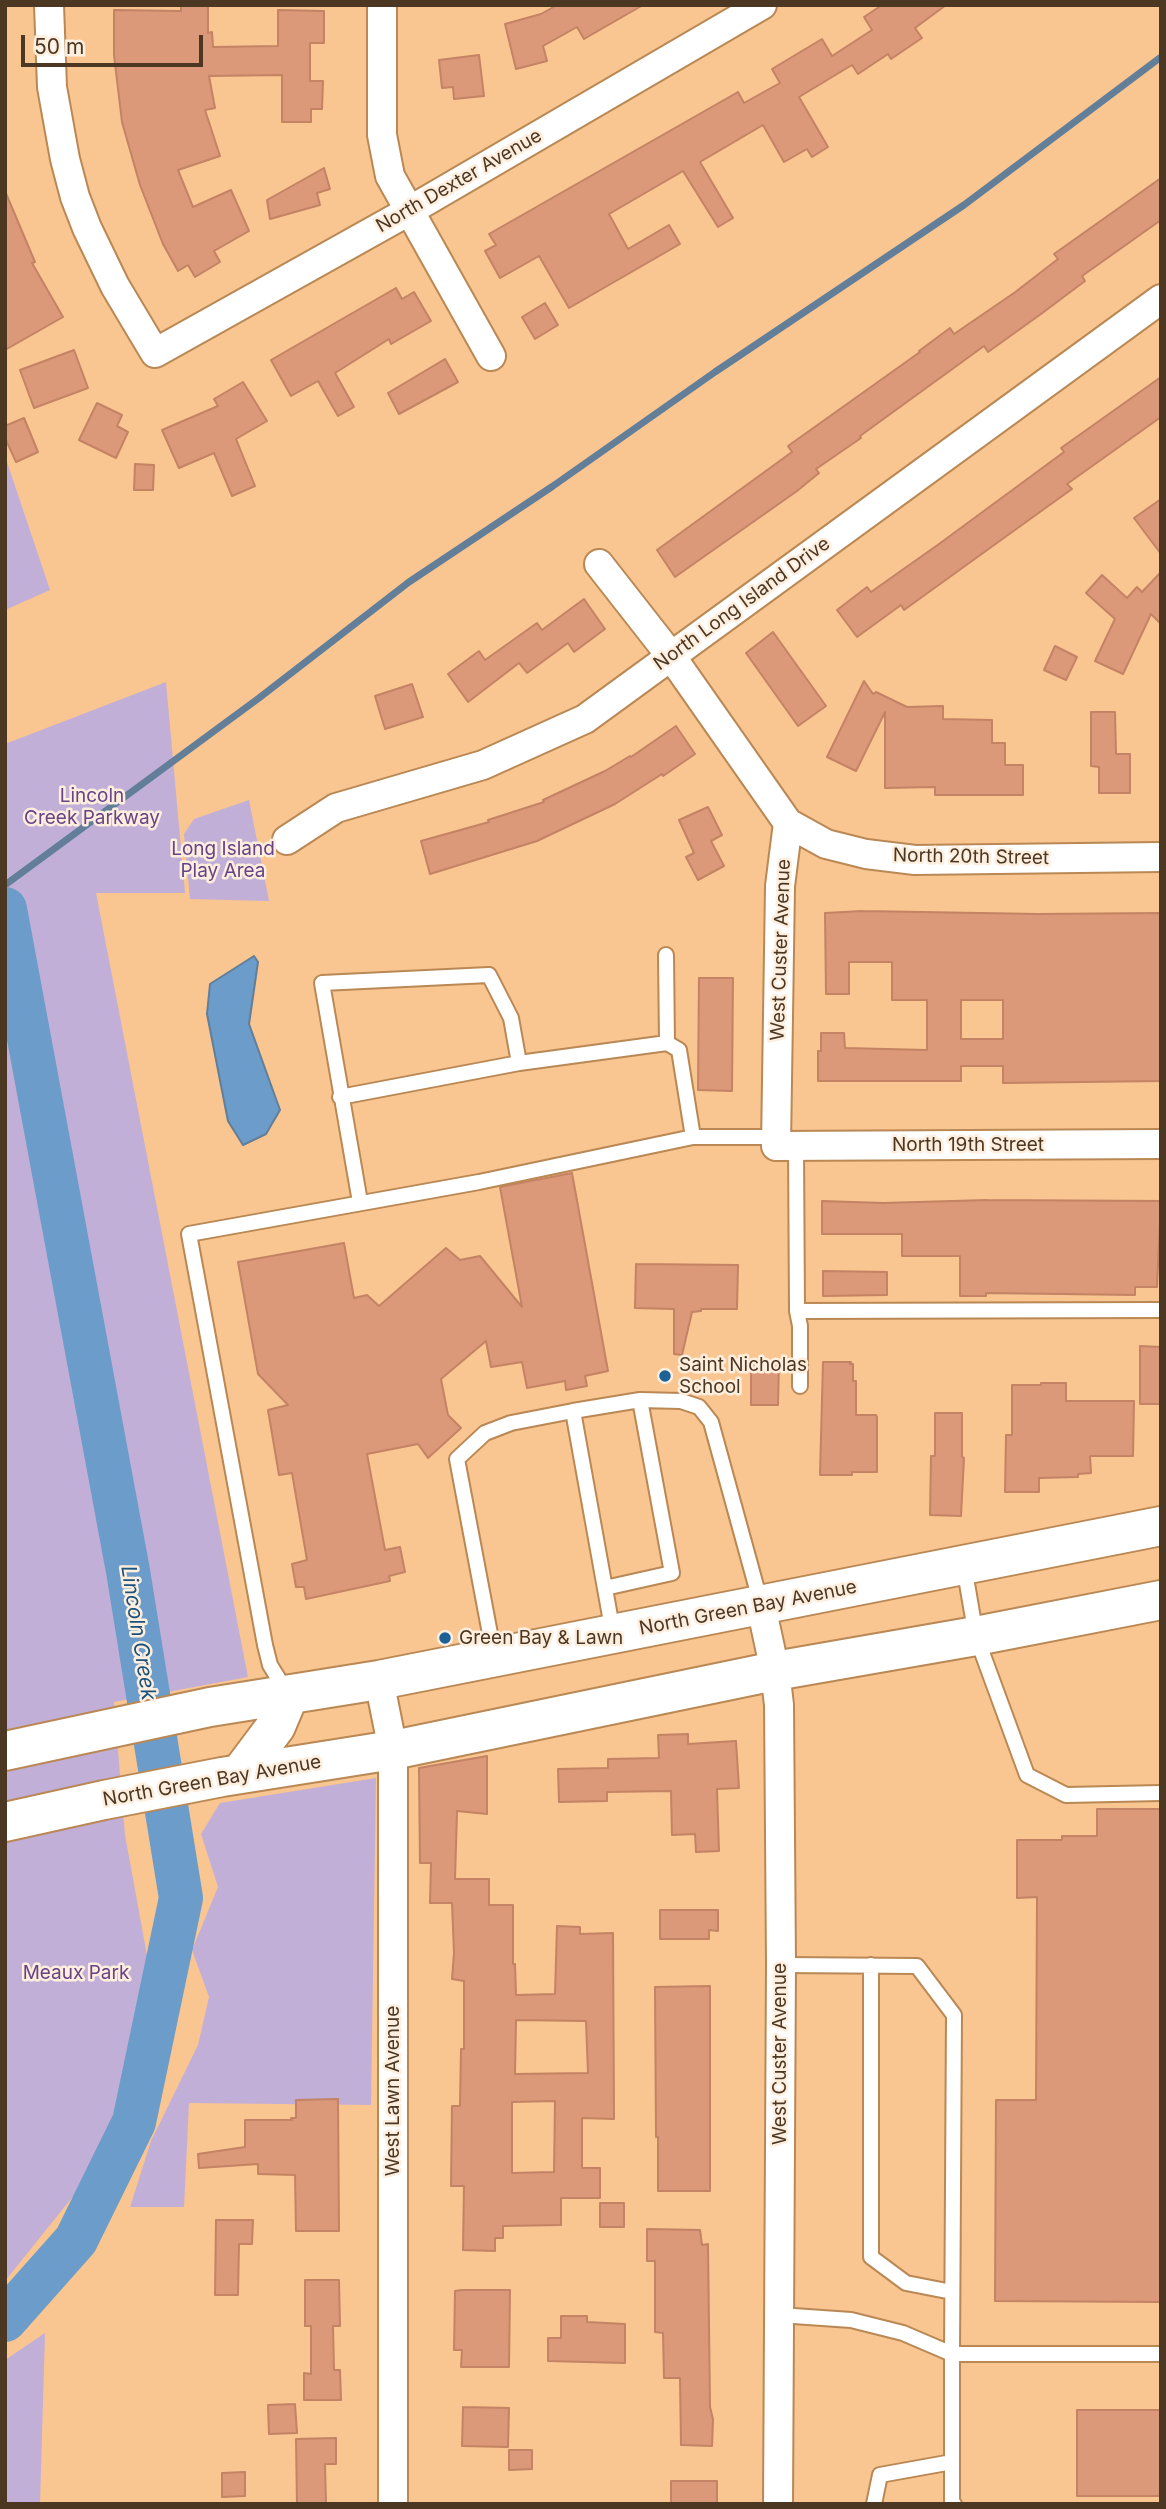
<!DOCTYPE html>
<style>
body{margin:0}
#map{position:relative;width:1166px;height:2509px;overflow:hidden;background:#f9c590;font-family:Inter,sans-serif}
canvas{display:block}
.frame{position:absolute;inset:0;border:7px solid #4c3722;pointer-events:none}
.scale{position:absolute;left:21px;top:35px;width:182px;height:32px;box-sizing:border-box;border:4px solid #4c3722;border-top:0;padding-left:9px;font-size:21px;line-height:24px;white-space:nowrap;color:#4c3722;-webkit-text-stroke:5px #feeede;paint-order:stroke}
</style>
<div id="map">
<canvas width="1166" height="2509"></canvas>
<div class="frame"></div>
<div class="scale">50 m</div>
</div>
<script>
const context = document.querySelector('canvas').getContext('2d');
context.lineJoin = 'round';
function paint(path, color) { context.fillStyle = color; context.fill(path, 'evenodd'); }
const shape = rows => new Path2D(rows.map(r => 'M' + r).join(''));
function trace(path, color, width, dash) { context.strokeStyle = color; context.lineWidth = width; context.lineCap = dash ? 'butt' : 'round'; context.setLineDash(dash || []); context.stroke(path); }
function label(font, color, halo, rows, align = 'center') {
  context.font = font + ' Inter,sans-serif'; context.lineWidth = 5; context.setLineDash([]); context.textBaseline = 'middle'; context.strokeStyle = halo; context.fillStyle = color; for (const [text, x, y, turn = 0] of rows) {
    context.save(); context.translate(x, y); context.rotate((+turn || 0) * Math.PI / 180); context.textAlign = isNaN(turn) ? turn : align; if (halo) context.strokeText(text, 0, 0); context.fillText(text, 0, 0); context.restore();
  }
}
const green = shape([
 [5,456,50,590,5,610],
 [166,682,185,893,96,893,248,1677,114,1702,125,1835,148,1961,141,2056,95,2169,5,2281,5,744],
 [249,800,269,901,190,899,184,834,194,819],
 [376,1778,371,2105,189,2103,184,2207,130,2207,151,2141,198,2045,209,1997,192,1950,218,1887,201,1834,220,1803],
 [45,2333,40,2504,5,2504,5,2360]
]);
const water = shape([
 [254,956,258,962,249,1024,280,1110,266,1134,243,1145,228,1121,207,1014,210,984,254,956]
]);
const stream = shape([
 [5,885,259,698,409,582,553,486,715,372,964,205,1161,57]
]);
const river = shape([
 [5,909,128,1571,181,1898,134,2122,76,2240,5,2320]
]);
const building = shape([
 [181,5,208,5,208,33,212,32,213,47,278,46,278,10,324,11,324,43,310,43,310,81,323,81,322,109,311,109,311,122,282,122,282,75,209,76,215,108,205,110,220,156,178,170,193,207,231,190,249,231,214,251,220,262,195,277,188,265,178,271,163,244,140,185,122,122,114,55,114,10,181,11,181,5],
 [557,5,643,5,584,39,577,27,543,46,547,61,516,69,505,24,541,14,557,5],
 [882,5,946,5,915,28,922,38,891,59,888,54,858,74,852,65,799,97,828,147,812,157,807,149,784,162,763,125,700,162,733,218,718,227,683,171,609,214,628,249,669,225,680,244,569,308,539,256,500,278,485,251,496,245,489,234,738,92,744,103,780,83,772,69,822,39,832,56,872,30,864,17,882,5],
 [479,55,484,96,454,99,453,87,442,88,439,60,479,55],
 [324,168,330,189,317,193,320,205,270,219,267,200,324,168],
 [1161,178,1161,220,1082,276,1085,281,1041,314,988,352,984,346,860,436,861,438,816,469,819,473,797,491,675,577,657,550,792,452,788,446,920,352,919,351,950,328,954,334,1014,293,1058,259,1054,254,1161,178],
 [5,191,35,262,32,263,63,317,5,350,5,191],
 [396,288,402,299,414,292,431,321,391,344,389,339,335,373,354,407,338,416,318,381,291,396,271,360,396,288],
 [545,303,558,325,535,339,522,317,545,303],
 [74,350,88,388,34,408,20,370,74,350],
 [445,359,458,382,399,414,388,393,445,359],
 [1161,377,1161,417,1067,484,1072,489,1026,522,904,610,901,605,857,637,837,610,867,587,871,592,939,544,1064,452,1061,448,1161,377],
 [243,382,267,421,236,439,255,486,232,496,214,453,179,468,162,430,218,406,214,399,243,382],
 [97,403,122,415,117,426,128,432,116,458,79,440,97,403],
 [24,418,38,452,16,462,5,438,5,426,24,418],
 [135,464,154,465,153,490,134,490,135,464],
 [1161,499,1161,554,1134,518,1161,499],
 [1161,572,1161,624,1151,614,1123,674,1095,661,1115,619,1086,593,1102,575,1127,598,1137,587,1142,592,1161,572],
 [584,599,605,629,574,652,568,643,527,673,519,663,468,702,448,674,479,651,485,660,537,623,542,630,584,599],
 [773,632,826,706,798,726,746,653,773,632],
 [1055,646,1077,657,1066,680,1044,670,1055,646],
 [864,681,873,694,876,692,907,707,943,706,943,719,992,720,992,743,1005,743,1005,765,1023,765,1023,795,935,795,935,787,885,788,885,712,856,771,827,757,864,681],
 [412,684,423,717,385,729,375,696,412,684],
 [1091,712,1115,712,1116,754,1130,754,1130,793,1099,793,1099,767,1091,766,1091,712],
 [676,726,695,754,663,776,662,774,615,804,537,841,430,874,421,841,489,822,488,820,544,802,543,800,605,771,630,756,631,757,676,726],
 [708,807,722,835,711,841,724,866,698,880,686,857,694,853,679,820,708,807],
 [862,911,1038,914,1161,913,1161,1081,1003,1083,1003,1066,961,1066,961,1081,818,1081,818,1051,821,1051,821,1033,844,1033,845,1048,927,1050,927,1000,892,1000,892,962,849,962,849,994,826,994,825,913,862,911],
 [961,1000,1003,1000,1003,1039,961,1039,961,1000],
 [699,978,733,978,732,1091,698,1090,699,978],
 [572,1173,608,1371,585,1376,587,1386,566,1390,565,1381,527,1388,522,1362,491,1367,486,1341,441,1379,448,1415,461,1428,428,1458,418,1444,367,1454,385,1550,400,1547,405,1572,389,1576,390,1581,306,1599,304,1587,296,1587,292,1564,307,1560,292,1473,279,1475,268,1410,288,1405,258,1374,238,1262,344,1243,354,1298,367,1295,379,1306,446,1248,460,1260,480,1256,522,1307,500,1187,572,1173],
 [987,1200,1161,1201,1157,1287,1135,1287,1135,1295,986,1293,986,1296,960,1296,960,1256,902,1256,902,1234,822,1234,822,1201,883,1203,987,1200],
 [636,1264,738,1265,737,1309,701,1309,701,1311,692,1312,682,1355,674,1354,674,1309,635,1308,636,1264],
 [823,1271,887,1272,887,1295,823,1296,823,1271],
 [1140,1346,1161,1347,1161,1404,1140,1404,1140,1346],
 [751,1362,779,1362,778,1405,751,1405,751,1362],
 [823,1362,851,1362,850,1364,853,1364,853,1381,856,1381,856,1415,876,1415,877,1417,877,1472,852,1472,852,1475,820,1475,823,1362],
 [1041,1383,1066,1383,1066,1401,1134,1401,1133,1456,1090,1456,1091,1473,1078,1474,1078,1477,1039,1478,1039,1492,1005,1492,1006,1435,1012,1435,1012,1385,1041,1385,1041,1383],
 [935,1413,962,1413,962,1457,964,1458,961,1516,930,1515,931,1456,935,1456,935,1413],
 [688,1734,688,1744,736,1741,739,1788,717,1789,719,1851,696,1852,695,1834,672,1835,671,1791,607,1792,607,1801,559,1802,558,1769,608,1768,608,1759,659,1758,658,1735,688,1734],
 [487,1756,487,1814,457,1811,455,1879,489,1879,489,1905,513,1905,513,1964,515,1964,516,1995,555,1994,557,1926,580,1927,580,1934,613,1933,614,2119,582,2118,582,2168,600,2168,600,2198,561,2198,561,2225,503,2226,503,2238,495,2238,495,2251,463,2250,464,2186,451,2186,452,2106,460,2106,461,2049,464,2049,464,1981,452,1979,454,1953,452,1903,430,1903,431,1863,420,1863,419,1768,487,1756],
 [516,2020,586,2021,588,2073,515,2074,516,2020],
 [555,2101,554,2172,512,2173,512,2102,555,2101],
 [1097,1809,1161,1809,1161,2302,995,2301,996,2100,1036,2100,1037,1897,1017,1898,1017,1840,1062,1840,1062,1836,1097,1836,1097,1809],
 [660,1910,718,1910,718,1931,709,1930,709,1939,660,1939,660,1910],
 [710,1986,710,2191,658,2191,658,2137,656,2137,655,1987,710,1986],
 [338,2099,339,2231,296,2231,295,2175,258,2174,258,2164,199,2168,198,2154,245,2147,245,2120,292,2120,291,2118,296,2118,296,2100,338,2099],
 [600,2203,624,2203,624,2227,600,2227,600,2203],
 [216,2220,253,2220,252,2244,239,2244,238,2295,215,2295,216,2220],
 [647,2229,700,2230,702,2245,708,2244,710,2407,713,2419,712,2446,681,2445,680,2378,664,2378,663,2333,655,2332,655,2261,647,2261,647,2229],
 [305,2280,339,2280,340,2326,333,2326,334,2370,340,2370,341,2400,304,2400,304,2373,311,2374,311,2326,305,2326,305,2280],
 [462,2290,510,2290,509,2367,461,2367,462,2350,454,2350,455,2291,462,2290],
 [561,2316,587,2316,587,2322,625,2324,625,2363,548,2361,548,2338,561,2338,561,2316],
 [295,2404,297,2433,269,2434,268,2405,295,2404],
 [463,2407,509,2408,508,2447,462,2446,463,2407],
 [1077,2410,1161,2410,1161,2496,1077,2496,1077,2410],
 [336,2438,336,2464,325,2464,326,2504,297,2504,296,2439,336,2438],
 [509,2450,532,2450,532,2469,509,2470,509,2450],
 [245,2472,245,2496,222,2497,222,2473,245,2472],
 [671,2481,717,2481,717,2504,671,2504,671,2481]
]);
const service = shape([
 [666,955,667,1043],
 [340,1097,519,1063],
 [796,1146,797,1311,1161,1310],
 [360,1202,322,983,489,975,511,1018,519,1063,667,1043,679,1050,693,1137],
 [797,1311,800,1326,800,1386],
 [573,1411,613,1633],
 [964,1566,976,1636,1027,1775,1066,1795,1161,1793],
 [605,1588,672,1573,640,1400],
 [494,1655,457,1459,485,1433,511,1423,573,1411,640,1400,681,1401,699,1407,711,1422,761,1604],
 [286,1691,270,1665,265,1645,189,1234,479,1182,693,1137,776,1137],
 [781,1965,917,1966,954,2015,952,2354,1161,2354],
 [871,1965,871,2257,906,2283,952,2292],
 [779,2315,851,2320,903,2333,952,2354,952,2502,954,2504],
 [874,2504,880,2475,952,2462]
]);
const minor = shape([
 [49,5,52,87,65,159,75,197,87,228,115,286,155,353,409,211,762,5],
 [382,5,382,135,390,176,491,356],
 [599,564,671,656,788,823,780,886,776,1146,1161,1144],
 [788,823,826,844,866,854,915,860,1161,857],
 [287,840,336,808,483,765,585,719,1161,299],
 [761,1606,775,1671,779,1705,781,1965,778,2504],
 [379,1680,393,1750,393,2504]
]);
const primary = shape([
 [5,1751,210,1707,379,1680,1161,1526],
 [240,1774,276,1726,289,1695],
 [5,1822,104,1800,222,1777,393,1750,775,1671,976,1636,1161,1600]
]);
const markers = [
 [665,1376,7,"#1d6296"],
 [445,1638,7,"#1d6296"]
];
const streetNames = [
 ["North Dexter Avenue",459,181,-30],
 ["North Long Island Drive",742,604,-36],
 ["North 20th Street",971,857,1],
 ["West Custer Avenue",781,950,-88],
 ["North 19th Street",968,1145],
 ["North Green Bay Avenue",748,1608,-11],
 ["North Green Bay Avenue",212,1781,-10],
 ["West Custer Avenue",780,2054,-90],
 ["West Lawn Avenue",393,2091,-90]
];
const parkNames = [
 ["Lincoln",92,796],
 ["Creek Parkway",92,818],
 ["Long Island",223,849],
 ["Play Area",223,871],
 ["Meaux Park",76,1973]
];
const poiNames = [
 ["Saint Nicholas",679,1365],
 ["School",679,1387],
 ["Green Bay & Lawn",459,1638]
];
const waterNames = [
 ["Lincoln Creek",138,1633,81]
];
paint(green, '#c2afd8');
paint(water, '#6c9dca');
trace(water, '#627e98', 2);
trace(stream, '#627e98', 7);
trace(river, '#6c9dca', 44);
paint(building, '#db997a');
trace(building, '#c38364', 2);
trace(service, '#b98854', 18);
trace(minor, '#b98854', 32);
trace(primary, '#b98854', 42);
trace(service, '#fff', 14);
trace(minor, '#fff', 28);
trace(primary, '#fff', 38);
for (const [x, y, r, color] of markers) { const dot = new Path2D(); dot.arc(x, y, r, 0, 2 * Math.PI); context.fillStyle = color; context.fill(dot); trace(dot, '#feeede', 2.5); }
label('19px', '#4c3722', '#feeede', streetNames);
label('19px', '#674388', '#feeede', parkNames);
label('19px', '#4c3722', '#feeede', poiNames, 'left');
label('italic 21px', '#1b527e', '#feeede', waterNames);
</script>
